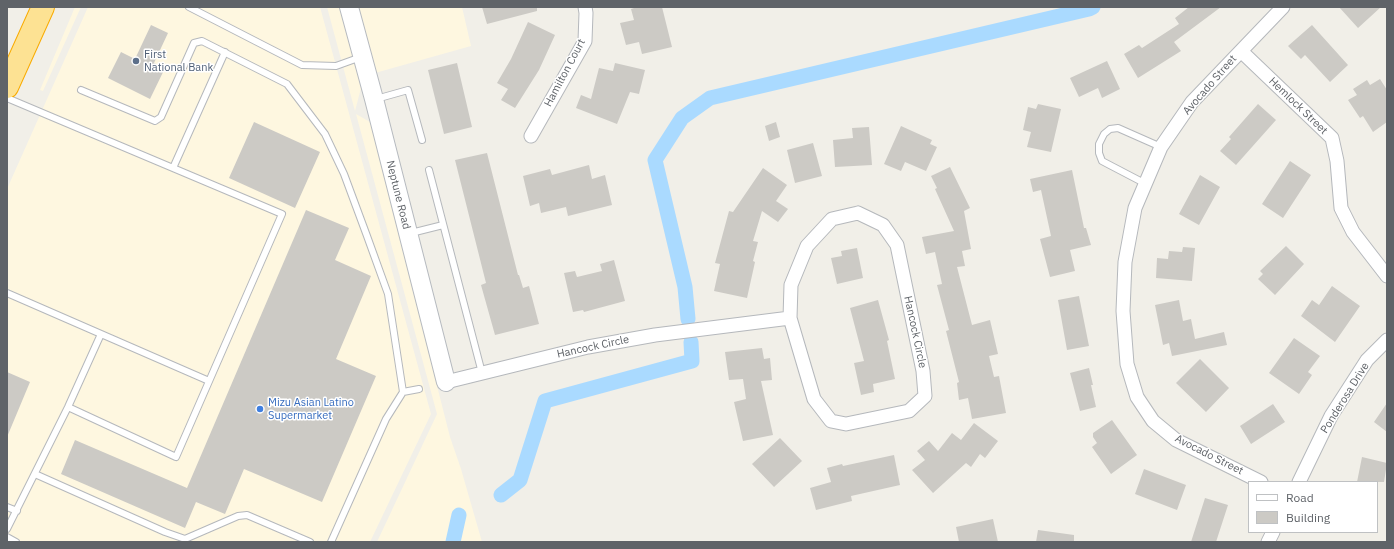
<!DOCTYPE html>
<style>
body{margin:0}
#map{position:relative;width:1394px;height:549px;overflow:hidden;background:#f1efe8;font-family:"IBM Plex Sans",sans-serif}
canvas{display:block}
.frame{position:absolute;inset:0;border:8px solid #5f6368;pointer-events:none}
.legend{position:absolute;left:1248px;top:481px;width:130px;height:52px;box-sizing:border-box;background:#fff;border:1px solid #bfc1c3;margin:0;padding:5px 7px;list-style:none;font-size:12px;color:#5f6368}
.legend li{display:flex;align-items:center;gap:8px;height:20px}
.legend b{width:20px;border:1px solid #bfc1c3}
</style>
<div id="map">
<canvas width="1394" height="549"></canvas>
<div class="frame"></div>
<ul class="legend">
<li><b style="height:5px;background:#fff"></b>Road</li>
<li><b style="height:11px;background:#cccac5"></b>Building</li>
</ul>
</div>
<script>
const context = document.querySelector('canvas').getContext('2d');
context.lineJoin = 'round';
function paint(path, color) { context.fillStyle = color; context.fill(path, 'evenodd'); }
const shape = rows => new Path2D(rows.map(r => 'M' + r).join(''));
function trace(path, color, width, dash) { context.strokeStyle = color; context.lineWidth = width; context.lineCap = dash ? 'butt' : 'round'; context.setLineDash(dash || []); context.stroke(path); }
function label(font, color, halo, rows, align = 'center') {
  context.font = font + ' "IBM Plex Sans",sans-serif'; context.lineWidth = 3; context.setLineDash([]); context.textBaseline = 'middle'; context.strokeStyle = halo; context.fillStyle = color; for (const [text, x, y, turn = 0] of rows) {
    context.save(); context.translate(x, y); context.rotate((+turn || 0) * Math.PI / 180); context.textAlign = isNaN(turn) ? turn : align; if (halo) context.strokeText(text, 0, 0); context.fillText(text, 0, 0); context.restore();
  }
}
const commercial = shape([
 [75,7,81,7,43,91,40,90],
 [88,7,320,7,431,414,370,542,7,542,7,189],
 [327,7,341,7,361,88,355,111],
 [357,7,462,7,471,46,375,73],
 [356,114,370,122,450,437,461,469,482,542,377,542,437,414]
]);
const canal = shape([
 [688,319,685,287,655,160,682,118,710,98,1089,9,1093,7],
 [501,495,520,480,545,401,692,361,691,342],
 [453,542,459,515]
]);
const building = shape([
 [482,7,537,7,537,11,487,24],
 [637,7,662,7,672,47,642,54,639,42,626,45,620,23,634,20,631,9],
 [1189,7,1221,7,1174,42,1181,51,1138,78,1124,54,1139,45,1142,48,1179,24,1175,18],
 [1339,7,1381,7,1358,28],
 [528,22,555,35,539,70,515,108,501,100,508,89,497,83,511,59],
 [151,25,168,33,154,63,165,68,150,99,108,78,121,52,135,59],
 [1312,25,1348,65,1330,82,1305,55,1301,59,1288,46],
 [1107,61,1120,89,1102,98,1098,88,1079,97,1070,78],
 [457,63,472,127,444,134,428,70],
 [615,63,645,70,639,94,630,92,617,124,576,108,581,95,591,99,599,68,613,71],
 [1380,79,1387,90,1387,122,1373,132,1363,116,1360,118,1348,100,1357,95,1353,89,1367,80,1370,85],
 [1038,104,1061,109,1051,152,1027,147,1031,132,1023,130,1028,107,1036,109],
 [1258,104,1276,120,1236,165,1220,151,1231,139,1229,137],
 [254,122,320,152,295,208,229,178],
 [776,122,780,137,769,141,765,126],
 [901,126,932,140,930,144,937,147,926,171,905,162,901,171,884,164],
 [869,127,872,165,835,167,833,140,853,138,852,128],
 [813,143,822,176,795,183,787,150],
 [487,153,518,275,519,275,523,288,529,286,539,324,495,335,481,285,486,283,455,160],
 [1290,161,1311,175,1283,218,1262,204],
 [589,165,592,179,605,175,612,205,568,216,566,207,541,213,539,203,530,206,523,176,550,169,552,175],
 [950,167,970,208,964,211,971,249,962,251,965,266,957,267,972,325,990,320,998,354,989,356,994,377,999,376,1006,413,972,419,968,398,959,400,957,383,959,382,946,331,949,330,937,285,942,284,935,252,926,254,922,237,954,231,935,189,937,188,931,176],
 [763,168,787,185,776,201,788,209,778,222,762,211,753,241,758,242,753,261,755,262,747,298,714,291,720,264,715,263,729,211,733,212],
 [1072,170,1084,228,1086,228,1091,245,1070,250,1075,271,1050,277,1040,239,1051,236,1041,190,1033,192,1030,179],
 [1200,175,1220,187,1199,225,1179,214],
 [306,210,349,228,335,260,371,276,336,359,376,376,322,502,244,469,225,514,196,502,185,528,61,474,75,440,187,488],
 [1286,246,1304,264,1275,295,1258,279,1263,274,1260,271],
 [1183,247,1195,248,1192,281,1156,278,1157,258,1168,259,1169,251,1182,252],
 [857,248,863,278,837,284,831,258,842,256,841,251],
 [614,260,625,301,584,312,583,310,573,312,564,273,575,271,577,277,602,271,600,264],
 [1332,286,1360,306,1335,342,1301,316,1312,300,1319,305],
 [1079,296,1089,346,1067,350,1058,300],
 [878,300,889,340,887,341,895,379,873,384,874,392,861,395,854,363,864,361,850,308],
 [1179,300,1183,321,1191,319,1195,339,1224,332,1227,345,1172,356,1169,343,1163,345,1155,305],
 [1294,338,1320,356,1308,372,1312,375,1299,394,1269,373],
 [762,348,764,359,770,358,772,380,761,381,773,435,743,441,734,402,746,399,743,379,729,380,725,352],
 [1200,359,1229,388,1206,412,1176,383],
 [1089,368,1093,385,1091,385,1096,407,1080,411,1070,373],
 [7,372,30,382,7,437],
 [1387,403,1387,432,1374,422],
 [1273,404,1285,422,1251,444,1240,426],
 [1112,420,1137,455,1111,474,1092,447,1097,443,1093,437,1093,433],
 [974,423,998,441,985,458,980,454,971,467,966,463,933,493,912,470,925,460,917,451,929,441,938,451,952,433,961,440],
 [780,438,802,461,774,487,752,464],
 [894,455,900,485,851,496,852,501,816,510,810,488,831,482,827,468,842,464,843,466],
 [1362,457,1387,463,1384,482,1357,482],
 [1144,469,1186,485,1177,510,1135,494],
 [1205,498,1228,505,1216,542,1191,542],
 [993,519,998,542,959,542,956,527],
 [1038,530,1074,535,1074,542,1036,542]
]);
const lane = shape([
 [189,7,302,65,336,66,361,57],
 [81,90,155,121,161,117,194,43,202,41,287,84,325,134,344,174,367,236,388,294,403,392],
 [7,98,282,214,176,457,68,407],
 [376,99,408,90,422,140],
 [173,168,225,52],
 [429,170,482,373],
 [1146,184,1102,161,1099,153,1099,144,1104,134,1110,129,1118,128,1161,147],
 [411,233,443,225],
 [7,293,209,381],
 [35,474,165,532,185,539,238,516,247,515,310,542],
 [7,507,17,511],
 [7,529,68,407,101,334],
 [7,537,16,542],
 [331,542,386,419,403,392,419,389]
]);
const street = shape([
 [1241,51,1332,138,1337,161,1341,208,1353,232,1387,276],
 [531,136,585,41,586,13,585,7],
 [858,213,883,225,897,245,923,371,925,396,909,411,846,424,831,421,814,399,790,318,791,285,807,246,832,219,858,213],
 [446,382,588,347,655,335,790,318],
 [1261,482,1176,440,1153,421,1137,397,1127,364,1123,311,1125,262,1135,208,1161,147,1192,102,1283,7],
 [1299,482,1331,416,1367,360,1387,340],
 [1268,542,1273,532]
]);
const secondary = shape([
 [349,7,374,99,446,382]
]);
const highway = shape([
 [7,87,43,7]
]);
const markers = [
 [136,61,4,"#5c6f8a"],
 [260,409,4,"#3f7fe0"]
];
const serviceNames = [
 ["First",144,55],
 ["National Bank",144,68]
];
const streetNames = [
 ["Hamilton Court",565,73,-62],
 ["Avocado Street",1210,85,-49],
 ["Hemlock Street",1298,106,44],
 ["Neptune Road",398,195,76],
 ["Hancock Circle",915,332,78],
 ["Hancock Circle",593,347,-12],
 ["Ponderosa Drive",1345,398,-58],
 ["Avocado Street",1209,455,27]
];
const shopNames = [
 ["Mizu Asian Latino",268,403],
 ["Supermarket",268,416]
];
paint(commercial, '#fef7e0');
trace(canal, '#aadaff', 15);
paint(building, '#cccac5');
trace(lane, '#b5b8bc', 8);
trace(street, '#b5b8bc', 15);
trace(secondary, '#b6babf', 20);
trace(highway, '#f9ab00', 24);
trace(lane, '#fff', 6);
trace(street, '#fff', 13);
trace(secondary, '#fff', 18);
trace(highway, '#fde293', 22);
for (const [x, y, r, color] of markers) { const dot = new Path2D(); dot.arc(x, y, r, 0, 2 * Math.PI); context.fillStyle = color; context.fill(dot); trace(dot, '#fff', 1.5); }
label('11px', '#4e5e75', '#fff', serviceNames, 'left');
label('11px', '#5f6368', '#fff', streetNames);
label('11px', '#366cbe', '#fff', shopNames, 'left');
</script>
